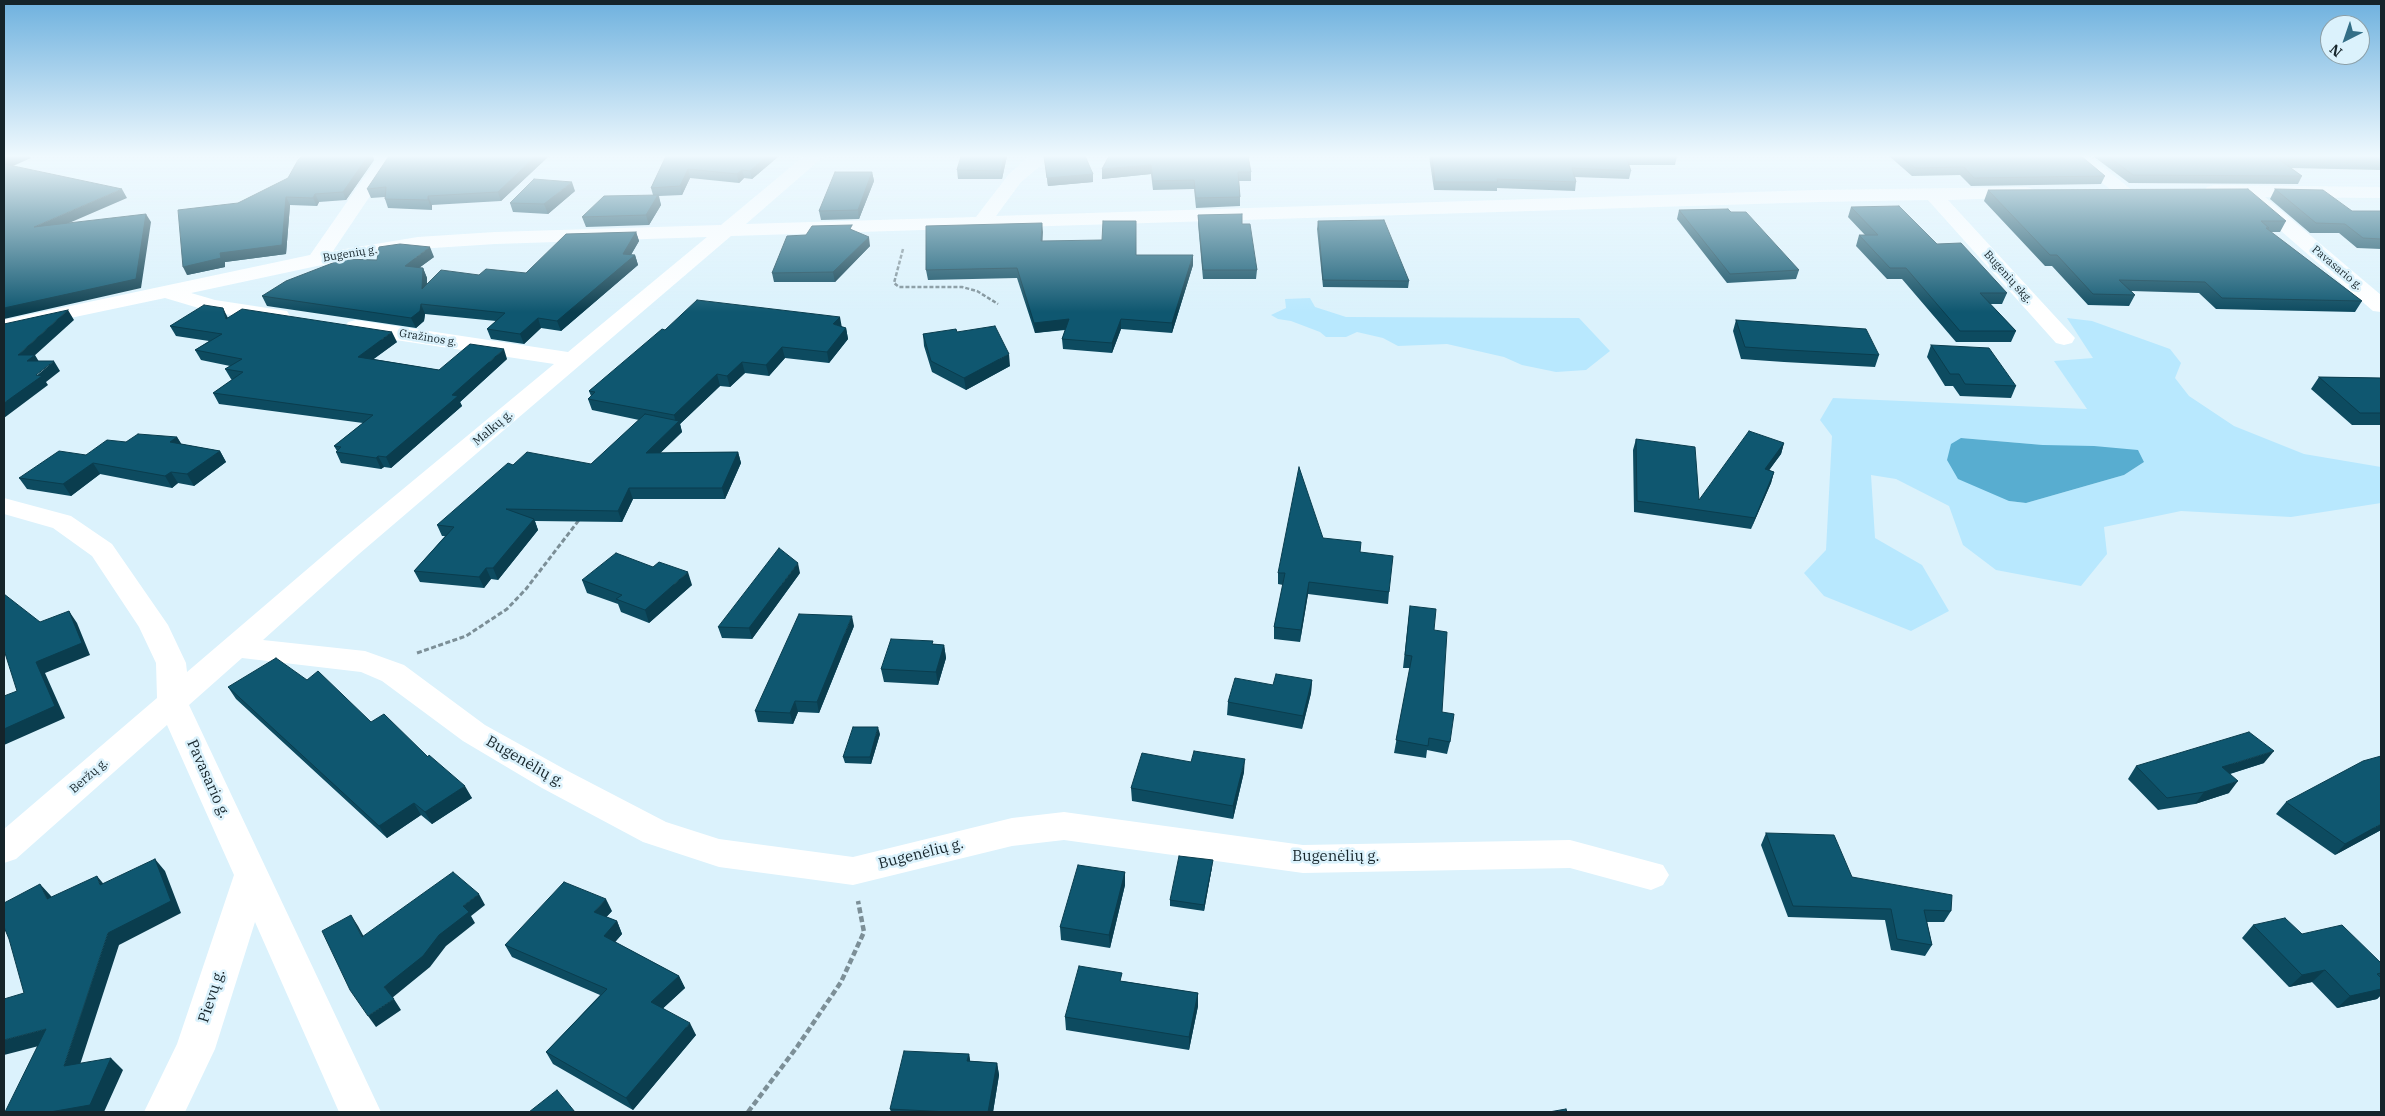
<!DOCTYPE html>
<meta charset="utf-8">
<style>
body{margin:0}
#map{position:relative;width:2385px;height:1116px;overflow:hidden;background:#dbf2fc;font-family:"IBM Plex Serif",serif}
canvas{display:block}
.frame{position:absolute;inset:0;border:5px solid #15242a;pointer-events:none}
.north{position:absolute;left:2320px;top:15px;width:50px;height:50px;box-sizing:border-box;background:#dbf2fc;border:1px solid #8ca0a8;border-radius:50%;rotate:221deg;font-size:14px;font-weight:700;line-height:20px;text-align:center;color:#15242a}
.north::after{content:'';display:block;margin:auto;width:18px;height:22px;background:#346f87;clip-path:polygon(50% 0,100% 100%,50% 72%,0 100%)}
</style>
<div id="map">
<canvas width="2385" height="1116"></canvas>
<div class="frame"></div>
<div class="north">N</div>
</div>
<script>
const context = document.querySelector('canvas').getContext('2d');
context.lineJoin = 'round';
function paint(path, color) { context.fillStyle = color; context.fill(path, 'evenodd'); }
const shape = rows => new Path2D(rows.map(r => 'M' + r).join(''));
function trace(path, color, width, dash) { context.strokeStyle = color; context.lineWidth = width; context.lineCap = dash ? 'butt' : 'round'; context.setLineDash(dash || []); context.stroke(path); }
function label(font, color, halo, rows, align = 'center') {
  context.font = font + ' "IBM Plex Serif",serif'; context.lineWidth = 5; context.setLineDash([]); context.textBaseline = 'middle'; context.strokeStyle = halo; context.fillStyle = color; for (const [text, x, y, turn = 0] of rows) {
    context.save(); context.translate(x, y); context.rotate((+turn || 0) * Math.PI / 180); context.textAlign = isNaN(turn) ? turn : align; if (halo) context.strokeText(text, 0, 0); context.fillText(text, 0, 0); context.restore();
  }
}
const green = shape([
 [1310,298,1315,307,1346,317,1579,318,1610,351,1586,370,1556,372,1522,365,1504,357,1447,344,1398,346,1383,338,1357,332,1346,337,1326,337,1320,332,1291,321,1278,319,1271,315,1286,308,1285,299],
 [2067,318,2092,321,2170,349,2181,363,2175,378,2189,396,2234,426,2304,454,2381,467,2381,503,2291,517,2181,511,2104,527,2107,554,2081,586,1996,570,1963,545,1949,506,1896,479,1871,475,1875,538,1922,565,1949,611,1911,631,1824,596,1804,573,1826,550,1832,436,1820,420,1833,398,2087,409,2054,361,2093,358],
 [1961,438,2043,445,2144,462,2124,475,2026,503,2009,501]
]);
const water = shape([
 [1961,438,2043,445,2094,446,2138,450,2144,462,2124,475,2026,503,2009,501,1958,479,1947,460,1951,444]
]);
const pathFar2 = shape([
 [903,249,894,283,899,287,962,287,977,291,998,304]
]);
const pathFar1 = shape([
 [417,653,466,636,507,609,526,589,579,520]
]);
const path = shape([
 [748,1112,797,1047,841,982,864,932,858,901]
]);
const street = shape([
 [379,156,397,156,333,251,418,237,495,232,721,225,804,156,824,156,746,224,976,217,1009,174,1030,156,1052,156,1021,182,996,216,1817,190,2026,187,2033,189,2035,193,2033,197,1948,200,2075,338,2072,343,2064,345,2056,343,1928,200,1817,202,731,236,359,554,263,640,365,651,404,665,485,725,566,770,666,822,719,839,853,857,1012,818,1064,812,1303,845,1570,840,1663,865,1669,875,1663,885,1651,890,1570,868,1303,873,1064,840,1012,846,853,885,719,867,643,842,542,788,463,741,382,681,361,672,242,658,189,705,381,1112,339,1112,255,922,215,1049,185,1112,144,1112,177,1044,234,875,167,725,16,859,4,863,4,829,157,698,156,663,139,627,92,556,53,528,4,514,4,498,71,516,112,544,168,625,186,663,187,672,339,542,554,364,356,334,348,332,345,327,348,322,356,320,568,352,707,237,495,244,418,249,317,266,191,293,215,300,287,311,290,316,287,321,279,322,212,312,165,298,4,332,4,320,310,255,379,156],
 [2070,156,2090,156,2133,191,2131,195,2117,195,2070,156],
 [2214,185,2381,187,2381,198,2265,197,2381,295,2381,312,2373,311,2250,204,2248,200,2250,197,2207,195,2205,191,2207,187,2214,185]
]);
const wall = shape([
 [373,156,374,160,346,200,319,202,317,206,290,205,286,254,225,262,225,267,187,275,238,203],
 [549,156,501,201,432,205,432,210,388,208,385,199,385,197,371,198,367,189],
 [666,156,779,156,752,179,744,178,739,183,690,178,682,195,659,196,661,205,649,225,586,227,582,217,653,195,651,188],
 [1007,156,1002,179,958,179,957,170],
 [1109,156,1251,172,1251,181,1239,181,1240,197,1240,206,1196,208,1194,189,1153,190,1151,174,1102,179],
 [1429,156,1677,156,1675,165,1629,165,1631,171,1629,179,1575,177,1576,182,1575,191,1497,188,1497,191,1434,190],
 [1889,156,2081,156,2105,176,2101,184,1971,186,1960,175,1912,176],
 [2093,156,2381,156,2381,170,2291,168,2302,176,2298,184,2129,183],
 [1044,157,1093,174,1093,182,1048,186],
 [872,172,874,181,859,219,821,220,819,211],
 [2275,189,2352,211,2381,211,2381,249,2357,248,2339,233,2310,233,2270,199],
 [1988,190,2286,221,2280,232,2271,232,2362,301,2355,312,2216,309,2199,293,2131,291,2135,295,2129,306,2088,305,2052,266,2045,266,1984,201],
 [575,191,548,214,513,212,510,203],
 [1851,207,1937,244,2007,293,2002,304,1990,304,2016,331,2011,342,1956,342,1902,279,1887,279,1856,246,1859,235,1865,235,1848,217],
 [1679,210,1731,212,1799,270,1796,279,1727,283,1677,219],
 [1198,215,1242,224,1257,270,1256,279,1203,279,1198,224],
 [1318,221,1409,281,1408,288,1323,287,1317,229],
 [1042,223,1042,241,1193,265,1172,333,1121,329,1112,353,1063,349,1062,339,1065,330,1035,333,1017,278,928,280,926,270],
 [853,230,870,246,835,282,774,282,772,273,806,235],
 [636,232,639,241,631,255,635,255,638,265,561,331,541,328,524,344,491,339,487,329,496,321,425,314,424,321,416,328,267,306,262,296,377,260,434,257,419,268,423,268,427,278,427,284,479,275,526,273],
 [228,318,397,342,373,359,439,370,507,359,460,402,462,406,391,468,384,467,381,469,341,463,336,452,337,451,334,446,363,423,219,404,213,393,232,380,231,379,225,369,230,366,201,360,195,350,209,341,176,336,170,326],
 [1736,320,1879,355,1875,367,1784,362,1741,359,1733,331],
 [842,327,846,328,848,339,829,363,785,358,769,376,745,373,730,387,720,386,680,424,682,432,660,453,738,452,741,463,725,499,633,499,622,522,535,521,538,530,498,580,491,579,484,588,420,582,414,571,445,536,442,536,437,525,513,465,591,464,639,420,592,410,588,399,591,396,589,391,665,330],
 [957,332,1010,366,966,390,932,372,924,346,923,334],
 [1931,345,2016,386,2011,398,1960,396,1953,386,1945,386,1927,357],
 [2319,377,2381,378,2381,425,2352,425,2311,389],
 [177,437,181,444,220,451,226,462,194,486,178,483,172,488,100,474,71,496,27,489,19,478,86,455,126,442],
 [1636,439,1699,500,1784,443,1781,454,1769,470,1774,472,1771,483,1751,529,1634,512,1633,450],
 [1323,538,1360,552,1389,592,1388,604,1308,594,1300,642,1274,639,1274,627,1283,585,1278,584,1278,573],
 [800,573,752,639,722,638,718,627],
 [582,580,692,585,649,623,621,612,618,604,587,593],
 [1410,606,1434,630,1442,712,1450,742,1447,754,1427,750,1426,758,1394,753,1410,668,1403,668],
 [854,626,819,713,798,712,793,724,758,722,755,711],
 [933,644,944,645,946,658,938,685,884,682,881,669],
 [307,680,371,722,428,757,472,798,432,824,421,815,387,838,236,699,228,687],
 [1312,680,1311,693,1302,729,1227,715,1228,702,1273,685],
 [880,734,871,764,845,763,843,757],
 [2264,763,2230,774,2229,793,2195,804,2158,810,2128,779,2136,766],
 [1244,772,1233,819,1132,801,1131,788],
 [2286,802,2381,830,2335,855,2276,814],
 [1766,833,1852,877,1951,911,1944,922,1927,922,1932,945,1925,956,1891,950,1885,920,1788,917,1761,845],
 [1212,867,1204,911,1170,906,1170,900],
 [1125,872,1125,885,1110,948,1061,940,1060,927],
 [612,911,606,917,617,921,622,934,615,942,679,976,685,988,663,1008,696,1035,633,1110,553,1064,546,1052,600,995,512,957,505,945],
 [2253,925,2302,934,2381,963,2381,995,2377,999,2337,1008,2312,982,2289,987,2242,938],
 [1122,981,1198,993,1198,1006,1189,1050,1066,1030,1065,1017],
 [969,1054,970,1061,997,1063,999,1075,993,1112,891,1112,890,1109]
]);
const shadedWall = shape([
 [11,156,30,156,31,158,4,170,4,159],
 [368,156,373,156,374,160,346,200,343,192],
 [536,156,549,156,501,201,498,192],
 [767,156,779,156,752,179,750,171],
 [1004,156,1007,156,1002,179,1001,171],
 [1151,165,1151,174,1102,179,1102,169],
 [688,169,690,178,682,195,680,186],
 [742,170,744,178,739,183,737,174],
 [872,172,874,181,859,219,858,210],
 [1093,174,1093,182,1048,186,1047,178],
 [572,182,575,191,548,214,544,204],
 [122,189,127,198,39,236,34,227],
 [315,194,319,202,317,206,313,198],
 [658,195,661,205,649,225,646,215],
 [428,196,432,205,432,210,428,200],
 [286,197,290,205,286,254,225,262,225,267,187,275,183,267,220,253],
 [146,214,151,222,141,288,4,319,4,308],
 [1042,223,1043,232,1042,251,1041,241],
 [636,232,639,241,626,263,635,255,638,265,561,331,557,321,623,254],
 [869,237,870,246,835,282,833,272],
 [430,247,434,257,409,275,405,266],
 [1193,255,1193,265,1172,333,1172,323],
 [423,268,427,278,426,298,422,289],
 [421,304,425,314,424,321,416,328,411,318],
 [223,308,228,318,226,319],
 [68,310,74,320,33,357,35,355,41,365,28,361,18,355],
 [840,317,842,328,833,324],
 [538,318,541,328,524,344,520,334],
 [1069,319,1069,329,1035,333,1034,323],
 [1121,319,1121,329,1112,353,1112,343],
 [846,328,848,339,829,363,827,352],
 [392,332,397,342,363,367,358,357],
 [782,347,785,358,769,376,766,365],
 [504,349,507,359,460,402,462,406,391,468,386,457,452,395],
 [1009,354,1010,366,966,390,964,378],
 [54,361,60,371,46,382,48,385,4,418,4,403],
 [742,362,745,373,730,387,727,376],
 [717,374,720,386,680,424,682,432,649,464,646,453,676,424,674,415],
 [177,437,184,448,170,442],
 [1784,443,1781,454,1762,480,1765,469],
 [220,451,226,462,194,486,187,474],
 [738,452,741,463,725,499,722,488],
 [378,456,384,467,381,469,376,458],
 [93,463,100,474,71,496,63,484],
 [171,472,178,483,172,488,165,476],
 [1774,472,1771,483,1751,529,1755,518],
 [629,488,633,499,622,522,618,511],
 [534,519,538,530,498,580,493,568],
 [798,563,800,573,752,639,749,628],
 [486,568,491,579,484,588,479,577],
 [688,572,692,585,649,623,645,610],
 [1309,582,1308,594,1300,642,1301,630],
 [69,611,77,623,90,655,45,673,65,718,4,745,4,729,36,662],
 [852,616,854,626,819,713,817,702],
 [944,645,946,658,938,685,936,672],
 [1312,680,1311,693,1302,729,1303,716],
 [795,701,798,712,793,724,790,713],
 [878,727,880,734,871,764,870,757],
 [2274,751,2264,763,2213,779,2222,767],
 [1245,759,1244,772,1233,819,1233,806],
 [2238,781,2229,793,2195,804,2204,792],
 [465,786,472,798,432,824,425,812],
 [414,803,421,815,387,838,379,826],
 [2381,824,2381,830,2335,855,2345,844],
 [155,859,165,871,181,913,119,945,76,1077,64,1066,108,933],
 [1213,860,1212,867,1204,911,1204,905],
 [1125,872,1125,885,1110,948,1109,935],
 [97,876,107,888,100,885],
 [40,884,51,896,59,911,47,899],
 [479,894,485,905,471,916,475,923,446,946,430,967,392,998,384,987,463,906],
 [606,899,612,911,600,924,594,912],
 [351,915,358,926,370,948,362,937],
 [617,921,622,934,610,948,604,936],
 [2325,970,2312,982,2289,987,2302,975],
 [679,976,685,988,657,1014,651,1002],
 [2381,989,2381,995,2377,999,2337,1008,2350,996],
 [1198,993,1198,1006,1189,1050,1189,1037],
 [394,999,401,1010,376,1027,368,1016],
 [690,1023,696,1035,633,1110,626,1098],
 [46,1029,58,1041,4,1055,4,1040],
 [969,1054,971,1066,967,1061],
 [111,1058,123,1070,104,1112,50,1112],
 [997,1063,999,1075,993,1112,988,1112]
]);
const building = shape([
 [4,156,11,156,4,159,4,156],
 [302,156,368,156,343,192,315,194,313,198,286,197,282,245,220,253,221,258,183,267,178,210,238,203,288,178,298,160,302,156],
 [389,156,536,156,498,192,428,196,428,200,385,199,386,187,367,189,389,156],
 [666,156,767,156,750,171,742,170,737,174,688,169,680,186,651,188,666,156],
 [961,156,1004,156,1001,171,957,170,961,156],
 [1044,156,1085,156,1093,174,1047,178,1044,156],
 [1109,156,1248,156,1251,172,1238,172,1240,197,1196,198,1194,180,1153,181,1151,165,1102,169,1109,156],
 [1432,156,1664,156,1626,157,1631,171,1572,168,1576,182,1497,179,1498,182,1435,182,1432,156],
 [1901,156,2081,156,2105,176,1974,178,1964,167,1915,168,1901,156],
 [2108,156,2274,156,2302,176,2133,175,2108,156],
 [2279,156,2381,156,2381,161,2284,159,2279,156],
 [4,164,122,189,34,227,146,214,136,279,4,308,4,164],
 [835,172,872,172,858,210,819,211,835,172],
 [534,179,572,182,544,204,510,203,534,179],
 [2248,189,2286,221,2261,221,2269,228,2266,228,2362,301,2222,298,2205,282,2119,280,2135,295,2093,294,2057,255,2050,255,1988,190,2248,189],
 [2275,189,2323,190,2352,211,2381,211,2381,239,2363,238,2345,224,2316,223,2275,189],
 [658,195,646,215,582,217,604,196,658,195],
 [1899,206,1937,244,1961,243,2007,293,1980,293,2016,331,1960,331,1906,268,1890,268,1859,235,1878,235,1851,207,1899,206],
 [1728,209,1731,212,1746,212,1799,270,1730,274,1679,210,1728,209],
 [1242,214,1242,224,1250,224,1257,270,1203,270,1198,215,1242,214],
 [1384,220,1409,281,1323,280,1318,221,1384,220],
 [1103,221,1136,221,1136,255,1193,255,1172,323,1121,319,1112,343,1062,339,1069,319,1034,323,1017,268,926,270,926,226,1042,223,1041,241,1102,240,1103,221],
 [852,225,850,229,869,237,833,272,772,273,787,236,806,235,812,226,852,225],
 [636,232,623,254,635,255,557,321,538,318,520,334,487,329,505,313,421,304,420,311,411,318,262,296,286,281,343,259,377,260,379,247,400,244,430,247,405,266,423,268,422,289,441,270,479,275,486,269,526,273,566,234,636,232],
 [697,300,840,317,833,324,846,328,827,352,782,347,766,365,742,362,727,376,717,374,674,415,588,399,595,392,589,391,662,329,665,330,697,300],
 [204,305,223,308,226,319,242,309,392,332,358,357,439,370,470,344,504,349,452,395,458,396,386,457,378,456,376,458,336,452,341,447,334,446,373,415,213,393,243,372,225,369,242,359,195,350,222,334,170,326,204,305],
 [68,310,18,355,35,355,27,361,54,361,36,375,42,376,4,403,4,324,68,310],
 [1736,320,1866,329,1879,355,1788,350,1745,347,1736,320],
 [995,326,1009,354,964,378,931,361,923,334,956,329,957,332,995,326],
 [1931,345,1989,348,2016,386,1965,384,1959,374,1950,374,1931,345],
 [2319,377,2381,378,2381,413,2360,413,2319,377],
 [645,414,679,421,646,453,738,452,722,488,629,488,618,511,506,509,534,519,493,568,486,568,479,577,414,571,454,527,437,525,508,463,513,465,527,452,591,464,645,414],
 [1749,431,1784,443,1765,469,1774,472,1755,518,1637,501,1636,439,1695,447,1699,500,1749,431],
 [138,434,177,437,170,442,220,451,187,474,171,472,165,476,93,463,63,484,19,478,59,451,86,455,107,440,126,442,138,434],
 [1299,467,1323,538,1361,542,1360,552,1393,556,1389,592,1309,582,1301,630,1274,627,1285,573,1278,573,1299,467],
 [779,548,798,563,749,628,718,627,779,548],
 [616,553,653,567,659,562,688,572,645,610,616,599,622,595,582,580,616,553],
 [4,594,40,622,69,611,82,643,36,662,55,706,4,729,4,696,17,691,4,650,4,594],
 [1410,606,1436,609,1434,630,1447,632,1442,712,1454,714,1450,742,1429,738,1428,746,1396,740,1412,656,1405,655,1410,606],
 [799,614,852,616,817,702,795,701,790,713,755,711,799,614],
 [891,639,933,641,932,644,944,645,936,672,881,669,891,639],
 [276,658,307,680,318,671,371,722,384,714,428,757,429,755,465,786,425,812,414,803,379,826,228,687,276,658],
 [1276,674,1312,680,1303,716,1228,702,1235,678,1273,685,1276,674],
 [853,727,878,727,870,757,843,757,853,727],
 [2249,732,2274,751,2222,767,2238,781,2204,792,2167,798,2136,766,2249,732],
 [1194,751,1245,759,1233,806,1131,788,1142,753,1191,762,1194,751],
 [2381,756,2381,824,2345,844,2286,802,2363,761,2381,756],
 [1766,833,1834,835,1852,877,1952,895,1951,911,1924,910,1932,945,1897,939,1891,909,1793,906,1766,833],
 [1179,856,1213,860,1204,905,1170,900,1179,856],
 [155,859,171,901,108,933,64,1066,111,1058,90,1105,50,1112,5,1112,46,1029,4,1040,4,999,24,993,9,939,4,927,4,903,40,884,47,899,97,876,100,885,155,859],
 [1078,865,1125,872,1109,935,1060,927,1078,865],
 [453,872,479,894,463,906,469,912,439,935,423,956,384,987,394,999,368,1016,350,990,322,931,351,915,362,937,453,872],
 [564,882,606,899,594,912,617,921,604,936,679,976,651,1002,690,1023,626,1098,546,1052,607,989,505,945,564,882],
 [2285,918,2302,934,2342,925,2381,963,2381,973,2377,974,2381,978,2381,989,2350,996,2325,970,2302,975,2253,925,2285,918],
 [1079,966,1122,973,1120,981,1198,993,1189,1037,1065,1017,1079,966],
 [904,1051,969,1054,967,1061,997,1063,988,1112,948,1112,890,1109,904,1051],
 [557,1090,575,1112,529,1112,557,1090],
 [1566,1109,1567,1112,1549,1112,1566,1109]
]);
const farStreetnames = [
 ["Bugenių g.",350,254,-9],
 ["Pavasario g.",2337,268,40],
 ["Bugenių skg.",2008,277,48],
 ["Gražinos g.",428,338,9]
];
const streetNames = [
 ["Malkų g.",493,428,-40],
 ["Beržų g.",89,776,-41]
];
const nearStreetnames = [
 ["Bugenėlių g.",525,762,30],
 ["Pavasario g.",208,779,66],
 ["Bugenėlių g.",921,854,-14],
 ["Bugenėlių g.",1336,857],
 ["Pievų g.",212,996,-72]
];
paint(green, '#b8e8fe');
paint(water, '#58add0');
trace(pathFar2, '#7c8f97', 2.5, [4, 2]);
trace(pathFar1, '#7c8f97', 3, [5, 2.5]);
trace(path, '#7c8f97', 4.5, [6, 3]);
paint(street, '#fff');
paint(wall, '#0d4b60');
paint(shadedWall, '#0a3d4e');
paint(building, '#0f5770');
trace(building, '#0a3d4e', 1);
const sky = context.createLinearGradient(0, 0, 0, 312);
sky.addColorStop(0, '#6eb1de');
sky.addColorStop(0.5, '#eff9fe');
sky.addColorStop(1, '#eff9fe00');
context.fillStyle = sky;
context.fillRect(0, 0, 2385, 312);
label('11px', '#15242a', '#dbf2fc', farStreetnames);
label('12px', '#15242a', '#dbf2fc', streetNames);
label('15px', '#15242a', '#dbf2fc', nearStreetnames);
</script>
